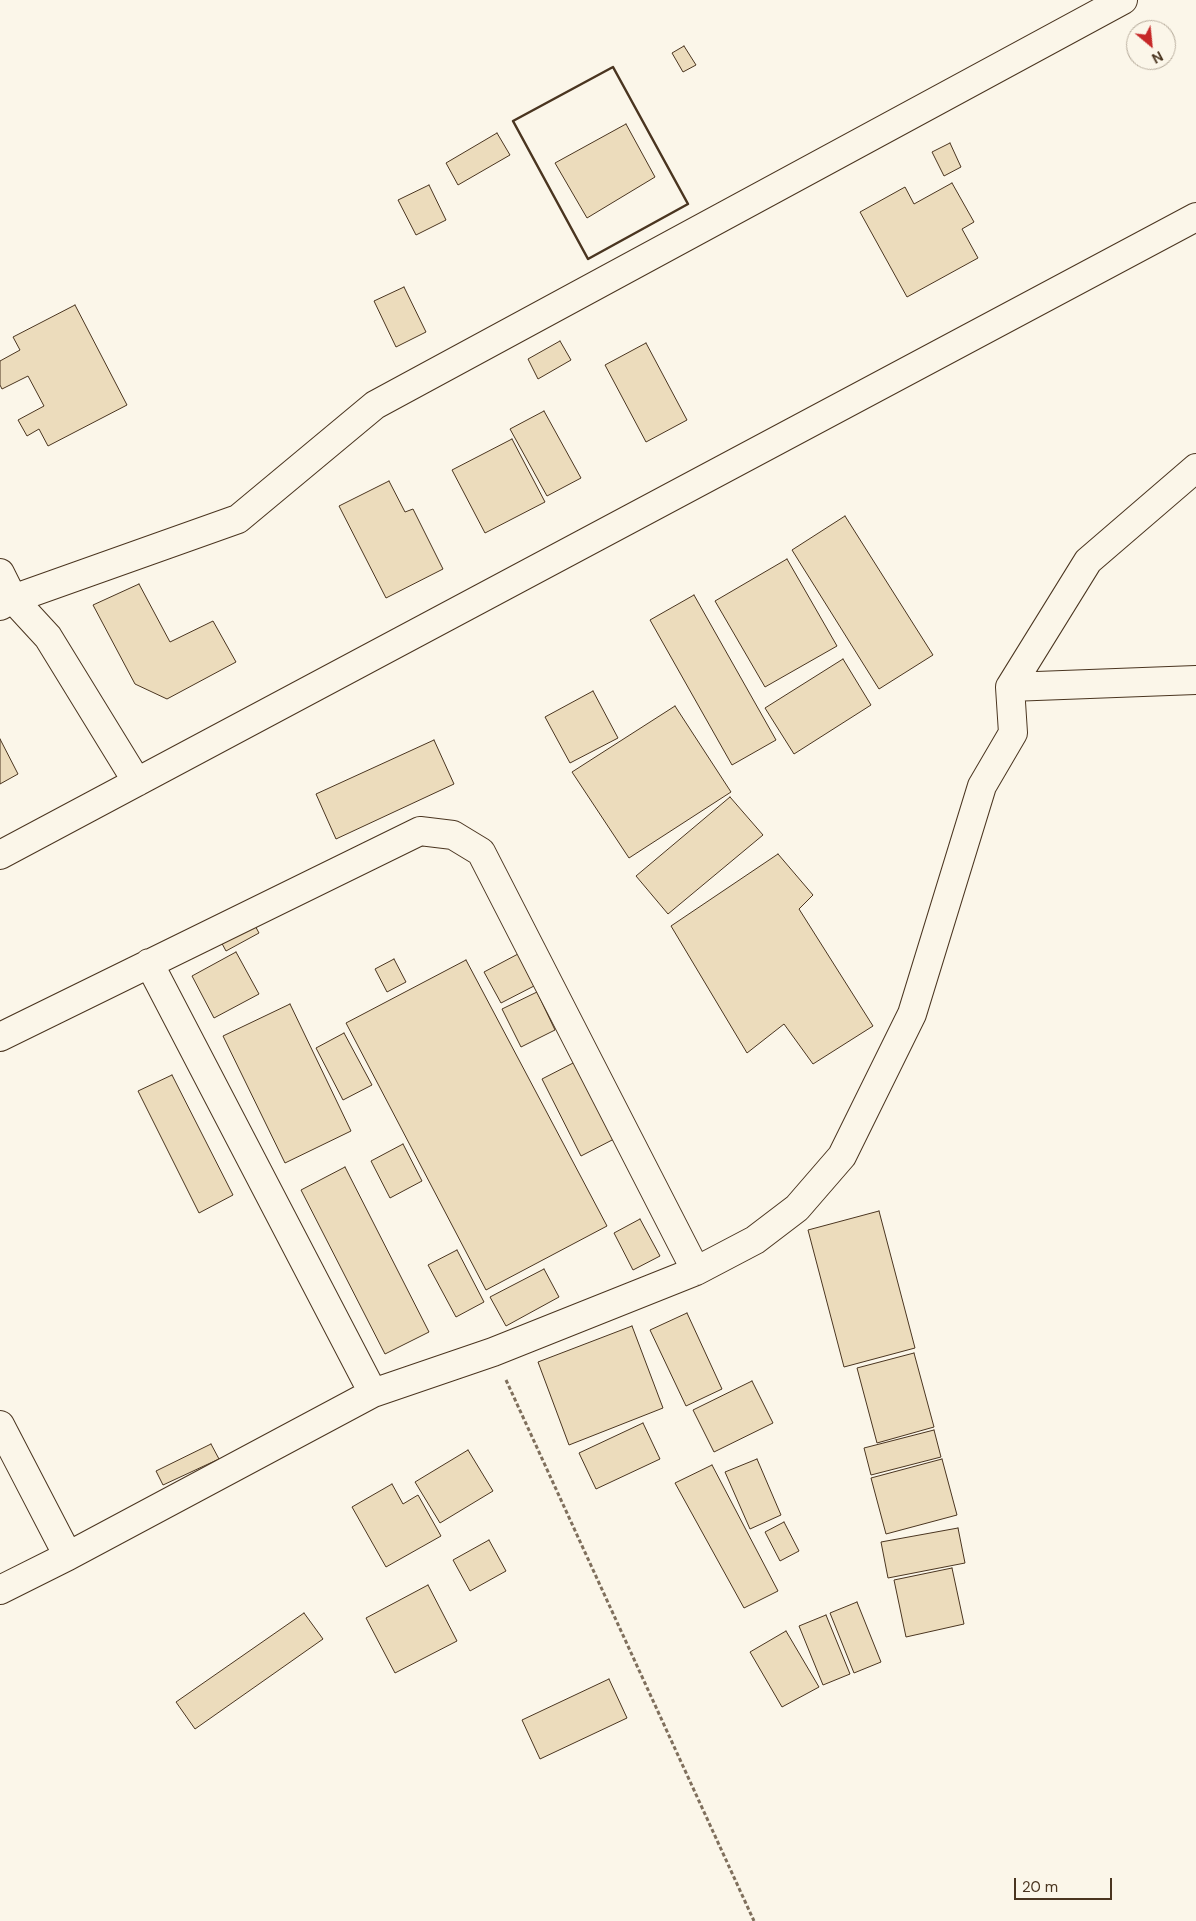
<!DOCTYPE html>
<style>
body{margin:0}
#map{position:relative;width:1196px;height:1921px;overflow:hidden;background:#fbf6e9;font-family:"DM Sans",sans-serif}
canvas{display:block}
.north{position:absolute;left:1126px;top:20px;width:50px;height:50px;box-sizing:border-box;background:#fbf6e9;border:1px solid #b4a999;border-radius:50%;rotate:152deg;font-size:14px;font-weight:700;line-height:20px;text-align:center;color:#4a3520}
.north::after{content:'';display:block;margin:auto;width:18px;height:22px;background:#c62828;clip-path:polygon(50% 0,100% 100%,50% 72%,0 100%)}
.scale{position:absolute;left:1014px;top:1878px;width:98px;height:22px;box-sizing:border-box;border:2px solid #4a3520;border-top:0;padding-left:6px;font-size:15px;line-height:18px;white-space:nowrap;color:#4a3520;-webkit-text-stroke:4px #fbf6e9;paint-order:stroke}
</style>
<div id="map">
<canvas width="1196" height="1921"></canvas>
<div class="north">N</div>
<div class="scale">20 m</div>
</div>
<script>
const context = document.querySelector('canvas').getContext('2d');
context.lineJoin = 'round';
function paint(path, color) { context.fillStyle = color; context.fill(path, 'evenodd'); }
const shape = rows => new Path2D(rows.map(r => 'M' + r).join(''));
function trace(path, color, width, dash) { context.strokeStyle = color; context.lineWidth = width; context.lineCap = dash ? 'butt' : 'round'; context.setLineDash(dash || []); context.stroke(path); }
const building = shape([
 [684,46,696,65,683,72,672,53,684,46],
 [626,124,655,177,587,218,555,163,626,124],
 [497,133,510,155,458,185,446,163,497,133],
 [950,143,961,167,944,176,932,152,950,143],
 [952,183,974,222,962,229,978,258,907,297,860,212,905,187,914,204,952,183],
 [429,185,446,220,416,235,398,200,429,185],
 [404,287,426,332,396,347,374,301,404,287],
 [75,305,127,405,48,446,39,429,27,436,18,420,44,406,28,376,2,389,0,385,0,361,20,350,13,337,75,305],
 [560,341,571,360,538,379,528,359,560,341],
 [646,343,687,420,646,442,605,365,646,343],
 [544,411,581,478,547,496,510,429,544,411],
 [512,439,545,502,485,533,452,470,512,439],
 [389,481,405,512,413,509,443,569,386,598,339,506,389,481],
 [845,516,933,655,879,689,792,550,845,516],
 [787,559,837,646,765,687,715,601,787,559],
 [139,584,170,642,213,621,236,662,167,699,135,684,93,605,139,584],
 [694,595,776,740,732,765,650,620,694,595],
 [843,659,871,705,794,754,765,708,843,659],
 [593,691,618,738,570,763,545,717,593,691],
 [675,706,731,792,629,858,572,772,675,706],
 [0,739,18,774,0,784,0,739],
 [434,740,454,784,336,839,316,794,434,740],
 [730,797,763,835,668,914,636,876,730,797],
 [778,854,813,895,799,909,873,1026,813,1064,784,1024,747,1053,671,926,778,854],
 [252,920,259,933,226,951,219,938,252,920],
 [236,952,259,994,214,1018,192,976,236,952],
 [518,954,534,986,501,1003,484,972,518,954],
 [394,959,406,982,387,992,375,969,394,959],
 [466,960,607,1226,486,1290,346,1023,466,960],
 [537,992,555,1030,521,1047,502,1009,537,992],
 [290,1004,351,1131,285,1163,223,1036,290,1004],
 [344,1033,372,1085,343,1100,316,1048,344,1033],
 [577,1061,616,1138,581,1156,542,1079,577,1061],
 [172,1075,233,1195,199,1213,138,1091,172,1075],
 [403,1144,422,1181,390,1198,371,1161,403,1144],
 [345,1167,429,1332,385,1354,301,1190,345,1167],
 [879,1211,915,1348,844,1367,808,1230,879,1211],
 [640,1219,660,1256,633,1270,614,1233,640,1219],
 [457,1250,484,1302,456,1317,428,1265,457,1250],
 [544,1269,559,1297,506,1326,490,1297,544,1269],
 [687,1313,722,1389,686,1406,650,1330,687,1313],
 [632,1326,663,1408,569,1445,538,1362,632,1326],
 [914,1353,934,1427,877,1443,857,1368,914,1353],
 [752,1381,773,1423,714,1452,693,1410,752,1381],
 [643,1423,660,1459,596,1489,579,1453,643,1423],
 [934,1430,941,1457,871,1475,864,1448,934,1430],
 [211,1444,219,1459,163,1485,156,1471,211,1444],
 [468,1450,493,1491,440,1523,415,1482,468,1450],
 [757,1459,781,1515,750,1529,725,1472,757,1459],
 [942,1459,957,1515,886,1534,871,1478,942,1459],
 [712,1465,778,1591,744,1608,675,1483,712,1465],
 [392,1484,403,1504,418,1495,441,1536,386,1567,352,1507,392,1484],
 [784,1522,799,1551,780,1561,765,1532,784,1522],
 [958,1528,965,1563,888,1578,881,1542,958,1528],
 [489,1540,506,1571,470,1591,453,1560,489,1540],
 [952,1568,964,1624,906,1637,894,1580,952,1568],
 [428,1585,457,1641,395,1673,366,1618,428,1585],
 [857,1602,881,1662,854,1673,830,1613,857,1602],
 [304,1613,323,1639,195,1729,176,1702,304,1613],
 [826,1615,850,1674,823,1685,799,1626,826,1615],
 [786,1631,819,1687,782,1707,750,1652,786,1631],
 [609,1679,627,1718,540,1759,522,1720,609,1679]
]);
const path = shape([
 [506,1380,754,1921]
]);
const minor = shape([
 [0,573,13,599,48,637,137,782],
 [0,606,13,599,238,519,375,405,1123,0],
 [1010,687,1196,680],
 [0,855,1196,217],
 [149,963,373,1393],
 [0,1037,420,831,453,835,481,852,696,1271,493,1352,373,1393,68,1556,0,1425],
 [696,1271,755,1240,797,1208,842,1156,912,1014,982,786,1013,733,1010,687,1088,561,1196,468],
 [0,1590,68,1556]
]);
const wall = shape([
 [613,67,688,204,588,259,513,121,613,67]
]);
paint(building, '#ecdcbc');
trace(building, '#4a3520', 1);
trace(minor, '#4a3520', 30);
trace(path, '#7f6f5c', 3, [4, 2.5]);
trace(minor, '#fbf6e9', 28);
trace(wall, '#4a3520', 2.5);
</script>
